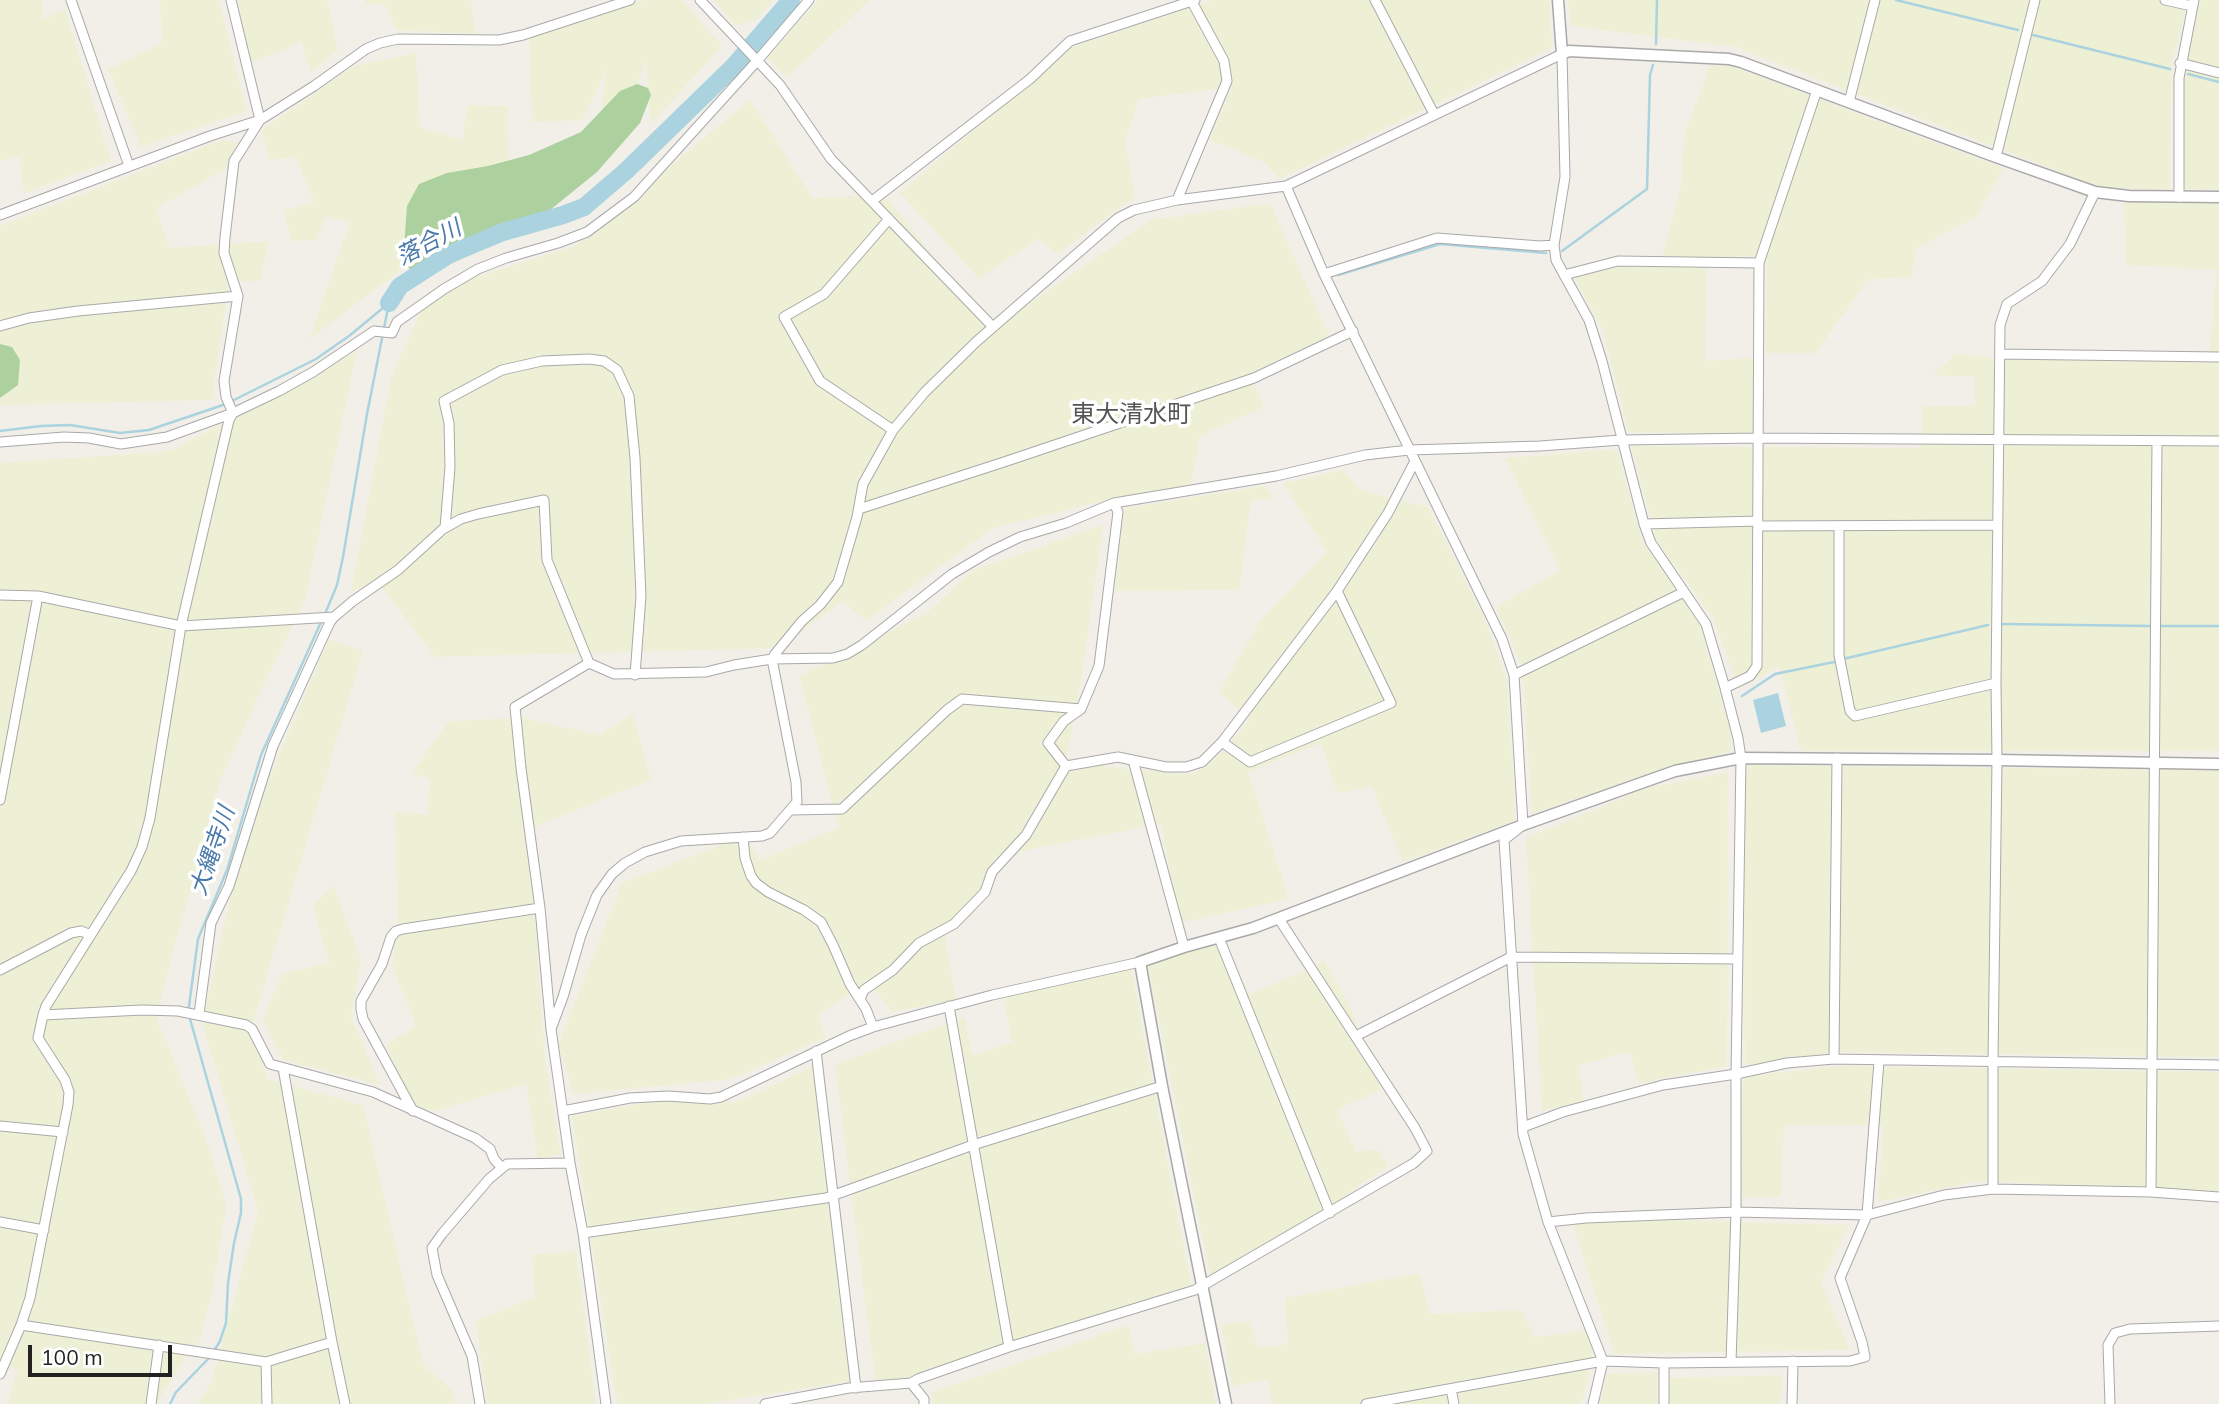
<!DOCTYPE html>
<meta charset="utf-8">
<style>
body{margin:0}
#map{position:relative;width:2219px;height:1404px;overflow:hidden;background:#f2efe9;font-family:Mulish,sans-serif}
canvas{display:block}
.scale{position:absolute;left:28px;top:1345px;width:144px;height:32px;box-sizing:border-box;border:4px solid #222;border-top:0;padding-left:9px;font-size:21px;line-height:24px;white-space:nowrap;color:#222;-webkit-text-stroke:5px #fff;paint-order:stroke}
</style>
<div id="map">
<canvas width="2219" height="1404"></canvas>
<div class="scale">100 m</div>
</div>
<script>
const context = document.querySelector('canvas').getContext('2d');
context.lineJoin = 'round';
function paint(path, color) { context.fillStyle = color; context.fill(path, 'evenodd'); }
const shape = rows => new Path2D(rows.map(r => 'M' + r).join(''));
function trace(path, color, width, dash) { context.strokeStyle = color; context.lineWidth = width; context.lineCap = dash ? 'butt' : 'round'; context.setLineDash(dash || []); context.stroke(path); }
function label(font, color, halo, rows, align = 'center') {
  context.font = font + ' Mulish,"Noto Sans JP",sans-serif'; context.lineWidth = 7; context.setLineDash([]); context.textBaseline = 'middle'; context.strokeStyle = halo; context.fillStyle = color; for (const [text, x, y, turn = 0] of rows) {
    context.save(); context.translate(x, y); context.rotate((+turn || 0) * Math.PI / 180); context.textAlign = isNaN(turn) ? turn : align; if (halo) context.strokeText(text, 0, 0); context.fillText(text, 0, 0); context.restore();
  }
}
const farmland = shape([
 [0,0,41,0,43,19,65,9,111,161,24,193,19,157,0,161],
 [160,0,219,0,246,111,141,147,108,69,162,43],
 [238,0,327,0,338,50,311,72,301,42,250,64],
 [365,0,471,0,475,34,396,30,385,4,366,4],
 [645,0,682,0,722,46,651,124,646,60,622,126,601,117,606,70,583,120,532,122,529,36],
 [714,0,773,0,755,21,735,25],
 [818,0,870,0,787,77,767,58],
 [1210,0,1549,0,1552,48,1279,179,1264,162,1210,140,1232,87,1139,99,1125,141,1135,196,1058,254,1038,239,979,279,900,193,1070,48,1202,4],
 [1568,0,2188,0,2172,64,2170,190,2099,187,1735,47,1571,26],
 [2201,0,2219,0,2219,190,2183,189,2184,83,2187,56],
 [416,53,420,127,462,140,468,105,504,106,508,108,509,193,451,232,309,340,350,222,326,217,316,240,291,241,284,211,314,202,296,157,269,160,261,131,353,66],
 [1710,65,1731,66,2004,168,1975,218,1917,248,1911,277,1868,279,1816,353,1766,353,1767,256,1706,257,1705,361,1753,358,1754,434,1628,432,1603,330,1574,277,1619,267,1659,267,1681,188,1684,136],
 [750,100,813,198,884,195,992,329,1151,220,1270,203,1329,336,1250,373,1264,407,1200,436,1191,485,1108,500,993,528,866,621,843,601,779,648,435,657,381,586,351,591,391,378,429,292,574,246],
 [221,140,246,143,241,160,156,209,170,248,269,241,260,281,229,281,212,400,0,405,0,226],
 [2124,203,2219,203,2219,751,1801,751,1779,666,1739,689,1713,618,1657,541,1631,446,1921,448,1923,406,1975,406,1975,377,1932,375,1956,354,1995,358,2209,360,2217,270,2126,265],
 [357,351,305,600,261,691,219,783,156,1016,211,1152,226,1206,212,1295,200,1340,175,1373,157,1404,7,1404,17,1370,0,1363,0,463,170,451],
 [1617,449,1642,540,1700,626,1732,737,1730,752,1672,765,1532,814,1522,666,1496,607,1560,570,1505,458],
 [1343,470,1360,490,1428,507,1484,617,1507,679,1516,820,1403,862,1372,787,1337,793,1321,743,1248,772,1289,899,1179,923,1161,824,996,856,973,915,945,936,956,1000,892,1012,868,981,818,1015,826,1037,731,1079,574,1094,558,1045,622,883,745,836,760,860,839,828,799,676,928,612,973,570,1103,525,1082,676,1066,761,1133,770,1194,774,1221,753,1250,720,1219,692,1262,618,1327,552,1283,483],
 [1265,486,1274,499,1251,501,1239,590,1115,591,1124,508],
 [329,639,363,651,253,1023,267,1079,363,1105,423,1364,451,1389,455,1404,197,1404,212,1381,258,1211,202,1023,245,834],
 [633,714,651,780,529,829,545,1060,561,1154,538,1159,526,1084,435,1111,414,1107,386,1045,416,1025,392,966,398,922,395,811,427,815,430,779,412,773,449,721,524,718,600,735],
 [1743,765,2219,770,2219,1057,1839,1052,1745,1065],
 [1728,772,1727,1066,1639,1083,1629,1052,1579,1065,1583,1101,1542,1111,1526,838,1647,788],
 [334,885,361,961,351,1016,380,1085,283,1060,262,1019,282,974,329,963,313,905],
 [1223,937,1250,995,1324,961,1350,1006,1381,1089,1337,1110,1356,1152,1378,1149,1388,1166,1338,1201,1211,1280,1147,959],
 [1130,961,1191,1286,921,1379,875,1380,835,1064,965,1017,972,1055,1012,1042,1003,994],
 [822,1062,861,1380,705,1404,617,1404,572,1116,689,1095,735,1103],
 [1838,1066,2219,1072,2219,1193,1979,1181,1878,1202,1883,1125,1784,1125,1781,1197,1738,1197,1743,1077],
 [1571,1217,1849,1225,1821,1282,1850,1350,1614,1354],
 [576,1251,596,1404,487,1404,476,1321,535,1297,532,1255],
 [1420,1273,1430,1314,1522,1310,1535,1337,1588,1330,1593,1358,1581,1404,1272,1404,1268,1380,1232,1386,1221,1324,1250,1322,1258,1348,1288,1344,1285,1298],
 [1129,1325,1134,1354,1205,1343,1216,1404,932,1404,931,1392],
 [1657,1372,1657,1404,1600,1404,1606,1374],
 [1782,1375,1780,1404,1669,1404,1669,1378]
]);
const forest = shape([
 [637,84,648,88,651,95,640,123,597,172,539,219,490,246,437,270,410,272,404,248,407,206,419,184,447,173,488,166,529,155,581,132,620,91],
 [0,344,12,347,20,360,18,385,0,398]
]);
const water = shape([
 [1778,693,1786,726,1761,733,1753,700]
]);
const stream = shape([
 [1896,0,2018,30],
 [2033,35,2170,69],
 [1656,44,1657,0],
 [2188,74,2219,82],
 [1562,251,1647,189,1650,75,1653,65],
 [1338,275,1440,244,1546,253],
 [232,401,316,359,349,336,389,303],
 [0,431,41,426,70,425,120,433,149,430,226,404],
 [325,614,337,585,343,557,367,414,389,303],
 [2002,624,2152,626],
 [2161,626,2219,626],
 [1843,659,1988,625],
 [1742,696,1775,674,1834,662],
 [214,1351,220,1341,226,1323,228,1283,234,1243,241,1213,241,1199,190,1019,189,1006,198,939,227,870,261,755,322,620],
 [170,1404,176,1392,210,1357]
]);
const river = shape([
 [389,303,400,286,450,254,503,232,563,215,584,207,626,171,734,66,791,0]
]);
const minor = shape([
 [71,0,129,166],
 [700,0,780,85,831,159,993,327],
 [1375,0,1434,114],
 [2165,0,2192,6],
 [2180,63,2219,73],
 [1849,102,1875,0],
 [1996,157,2035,0],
 [1286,186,1324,274,1502,639,1514,675,1523,825,1504,840,1523,1134,1548,1222,1603,1361,1593,1404],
 [2179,197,2179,78,2194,0],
 [1177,200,1227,81,1224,61,1191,0],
 [872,201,1030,79,1070,41,1195,0],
 [0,215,210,136,260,120,314,86,366,49,380,43,398,39,499,40,523,35,630,0],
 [889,219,824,294,784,317,820,381,893,430],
 [1324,274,1437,238,1540,246,1554,245],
 [1564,275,1618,261,1759,263],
 [0,326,29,318,78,311,238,296],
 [2000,354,2219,357],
 [0,442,64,437,89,438,121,444,167,437,233,413,279,391,313,372,374,331,392,333,397,322,444,289,478,269,506,258,558,243,587,232,634,197,757,61,809,0],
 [859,509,1004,462,1254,378,1353,331],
 [1644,524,1758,521],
 [1758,526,1997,525],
 [1839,527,1839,655,1850,711,1855,716,1996,683],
 [445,528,450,467,449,423,444,401,502,370,542,361,589,359,604,361,617,370,629,396,635,458,641,596,635,675],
 [0,595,38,596,181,626,334,617],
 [589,663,515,707,521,768,540,908,551,1029,570,1163,583,1233,606,1404],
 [1514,675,1684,592],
 [1725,688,1750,676,1757,666,1759,263,1817,90],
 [1222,742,1250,762,1391,703,1337,591],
 [1133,760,1184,947],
 [1066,766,1048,743,1064,721,1081,709,1099,666,1118,512,1114,503],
 [0,800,38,596],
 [791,810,842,809,947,710,962,699,1081,709],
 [743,837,745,858,751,876,756,883,768,892,804,910,821,922,833,945,850,984,866,1009,873,1027],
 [1219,938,1330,1213],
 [0,970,71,933,81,931,91,935],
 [860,999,864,990,893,970,919,943,954,924,985,892,992,872,1026,835,1066,766,1118,757,1166,767,1186,767,1202,762,1222,742,1337,591,1388,513,1415,461],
 [949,1006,1009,1347],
 [199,1014,211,923,229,886,273,746,330,622,334,617,353,601,398,570,443,529,461,519,478,514,544,500,547,560,589,663,614,674,706,672,734,665,772,659,833,658,847,654,862,645,952,574,989,552,1020,537,1066,523,1114,503,1276,476,1365,455,1409,450,1540,446,1621,440,1757,438,2219,441],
 [43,1015,142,1010,178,1011,246,1025,252,1029,270,1064,373,1092,475,1138,490,1149,494,1159,502,1168],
 [551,1029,563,997,581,935,597,895,612,874,625,863,645,852,681,841,762,836,770,833,797,802,796,782,772,659,775,654,802,621,820,605,838,582,857,517,863,484,893,430,925,392,976,342,1118,218,1134,210,1177,200,1286,186,1562,54,1565,177,1554,245,1556,260,1589,320,1602,361,1644,524,1651,543,1706,624,1725,688,1738,738,1741,758,1736,1074,1736,1212,1731,1362],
 [1356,1036,1511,957,1738,959],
 [816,1051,856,1388],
 [1834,1059,1837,758],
 [283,1068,332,1342,345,1404],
 [413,1111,363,1019,361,1009,361,1001,382,964,391,937,396,931,403,929,540,908],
 [563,1111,630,1098,668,1096,710,1099,721,1097,849,1036,873,1027,992,995,1140,962],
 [0,1126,63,1132],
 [1523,1127,1563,1112,1663,1085,1736,1074,1787,1063,1834,1059,2219,1065],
 [1993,1189,1993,1062,1997,760,1996,683,2000,325,2007,304,2042,281,2070,244,2095,192],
 [2151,1192,2157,441],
 [0,1222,44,1230],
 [1548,1222,1586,1218,1736,1212,1867,1215,1944,1195,1993,1189,2151,1192,2219,1197],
 [583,1233,826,1198,973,1145,1162,1086],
 [21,1325,266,1362,332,1342],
 [266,1362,267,1404],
 [0,1374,21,1325,30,1298,68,1105,69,1092,65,1080,38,1038,43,1015,46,1006,131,871,142,847,150,818,181,626,229,420,233,413,226,397,224,381,238,296,224,253,225,237,234,161,260,120,231,0],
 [911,1383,924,1399,924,1404],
 [1451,1389,1454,1404],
 [151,1404,159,1345],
 [480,1404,472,1356,437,1275,432,1248,442,1234,489,1179,507,1164,570,1163],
 [765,1404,849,1388,911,1383,918,1379,1009,1347,1195,1290,1414,1163,1427,1151,1415,1128,1279,919],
 [1366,1404,1603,1361,1664,1363,1850,1361,1865,1357,1862,1342,1840,1278,1867,1215,1879,1061],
 [1664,1404,1664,1363],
 [1792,1404,1793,1361],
 [2110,1404,2108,1345,2115,1333,2130,1329,2219,1326]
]);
const tertiary = shape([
 [1558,0,1562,54,1569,51,1729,59,1741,62,1996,157,2095,192,2129,196,2219,197],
 [1226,1404,1162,1086,1140,962,1184,947,1253,928,1523,825,1675,771,1741,758,1997,760,2219,764]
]);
const waterNames = [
 ["落合川",429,243,-28],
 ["大縄寺川",213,851,-71]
];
const quarterNames = [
 ["東大清水町",1131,415]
];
paint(farmland, '#eef0d5');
paint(forest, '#add19e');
paint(water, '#aad3df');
trace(stream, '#aad3df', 2.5);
trace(river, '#aad3df', 18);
trace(minor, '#a9a9a9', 11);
trace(tertiary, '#a9a9a9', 13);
trace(minor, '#fff', 9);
trace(tertiary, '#fff', 10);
label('italic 23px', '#4a7aab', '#fff', waterNames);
label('24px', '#555', '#fff', quarterNames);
</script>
